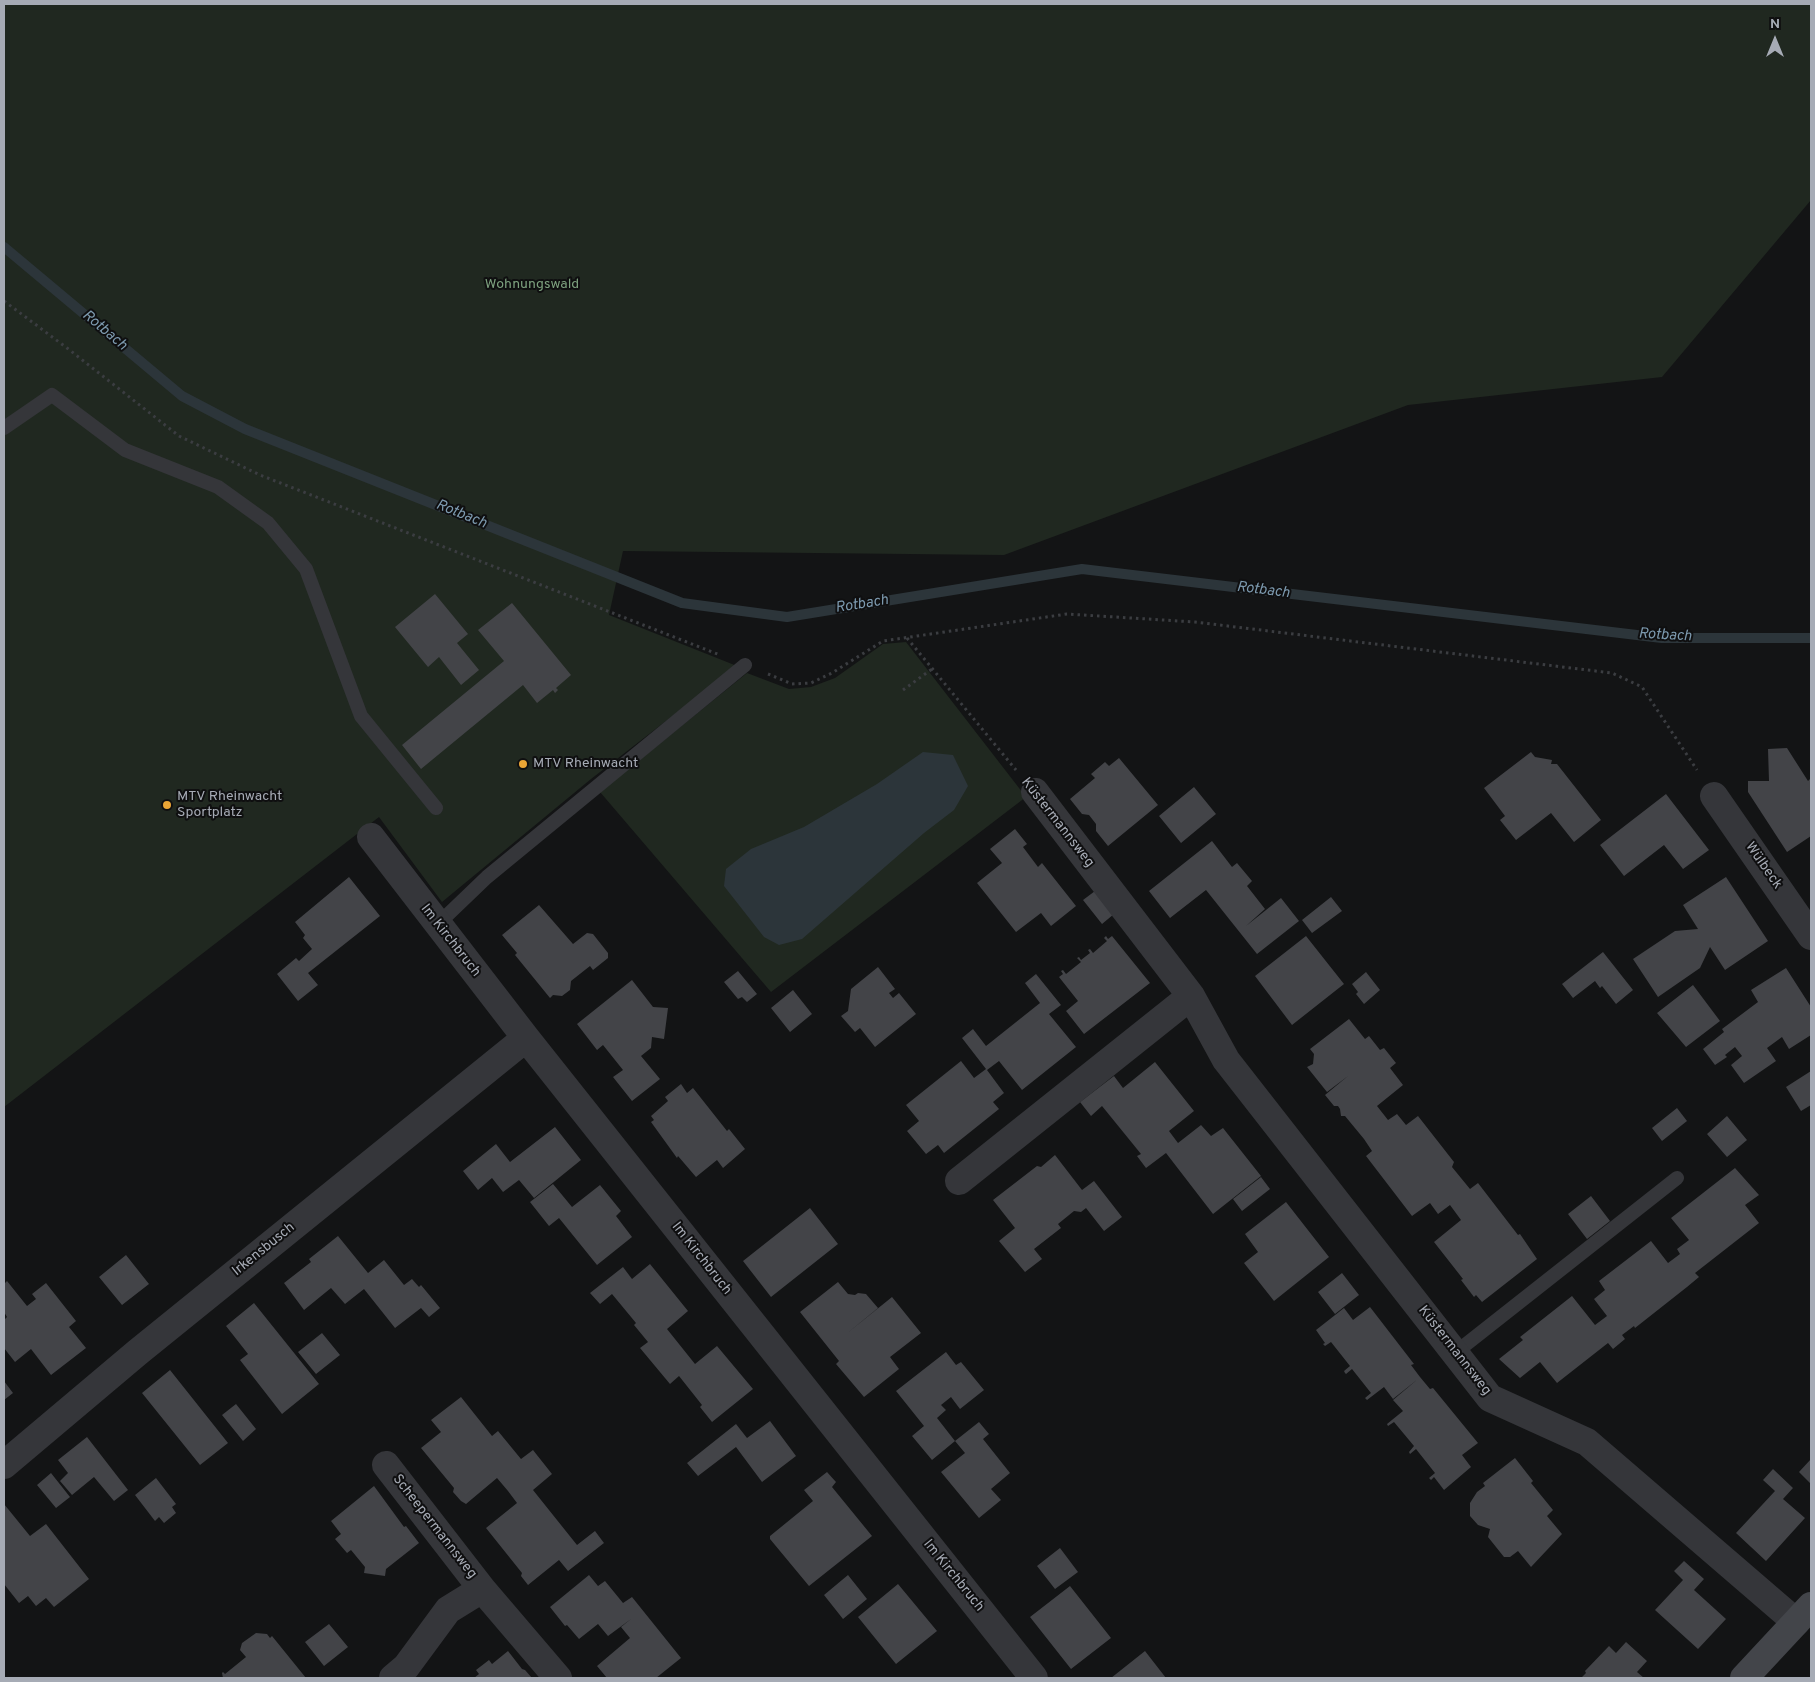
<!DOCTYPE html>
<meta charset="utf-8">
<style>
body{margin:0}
#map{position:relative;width:1815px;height:1682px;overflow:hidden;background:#131415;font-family:Overpass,sans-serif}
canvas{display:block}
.frame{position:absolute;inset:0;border:5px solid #a6abb5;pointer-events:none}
.north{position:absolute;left:1750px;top:15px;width:50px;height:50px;-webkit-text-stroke:4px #0f0f10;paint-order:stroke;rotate:0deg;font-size:14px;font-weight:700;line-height:20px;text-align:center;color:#a6abb5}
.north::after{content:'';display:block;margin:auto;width:18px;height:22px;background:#a6abb5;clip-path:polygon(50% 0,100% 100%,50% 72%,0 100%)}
</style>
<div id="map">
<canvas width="1815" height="1682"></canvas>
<div class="frame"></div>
<div class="north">N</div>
</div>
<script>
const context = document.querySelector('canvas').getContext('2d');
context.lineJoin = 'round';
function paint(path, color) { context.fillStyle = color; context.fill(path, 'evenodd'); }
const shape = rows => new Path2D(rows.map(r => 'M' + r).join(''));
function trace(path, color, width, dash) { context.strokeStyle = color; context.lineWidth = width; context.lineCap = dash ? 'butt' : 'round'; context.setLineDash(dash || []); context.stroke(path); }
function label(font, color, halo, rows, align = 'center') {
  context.font = font + ' Overpass,sans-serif'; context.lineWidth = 4; context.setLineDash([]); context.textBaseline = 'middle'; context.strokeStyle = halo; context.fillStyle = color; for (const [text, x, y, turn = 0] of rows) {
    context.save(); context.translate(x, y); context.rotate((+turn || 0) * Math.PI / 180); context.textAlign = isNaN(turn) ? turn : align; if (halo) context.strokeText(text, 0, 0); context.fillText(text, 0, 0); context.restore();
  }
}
const green = shape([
 [4,4,1811,4,1811,200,1662,377,1408,405,1004,555,623,551,609,615,737,666,591,779,442,902,379,817,4,1107],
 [906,642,1026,797,771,992,600,792,747,673,789,689,811,687,835,678,883,644]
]);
const water = shape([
 [923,752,953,755,968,786,954,810,924,833,802,939,779,945,764,937,724,886,726,869,751,849,804,827,877,784]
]);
const stream = shape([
 [4,247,182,396,245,429,682,603,787,617,1082,569,1662,638,1811,638]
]);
const building = shape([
 [435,594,468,634,457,643,479,670,461,685,439,657,428,667,395,627],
 [512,603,571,675,556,688,558,690,555,693,553,690,537,703,523,685,421,769,402,745,504,661,478,630],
 [1787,748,1808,781,1811,778,1811,836,1787,852,1748,792,1748,781,1769,781,1768,749],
 [1531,752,1535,757,1552,760,1551,764,1557,764,1601,820,1574,842,1551,813,1516,840,1500,820,1505,816,1484,788],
 [1119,758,1158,805,1108,846,1096,831,1096,824,1089,815,1082,814,1070,799,1095,778,1091,774,1105,762,1109,766],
 [1194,787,1216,814,1181,843,1159,816],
 [1666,794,1709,850,1683,869,1664,845,1624,876,1600,845],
 [1015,829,1027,844,1023,847,1038,867,1042,863,1076,906,1051,926,1041,913,1016,932,977,883,1002,863,990,849],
 [1212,841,1232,867,1237,863,1252,881,1247,886,1265,909,1246,926,1281,898,1299,921,1257,954,1206,890,1170,918,1149,891],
 [349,877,380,916,308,973,318,985,298,1001,277,974,296,958,299,961,312,949,303,938,305,935,295,922],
 [1726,877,1768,941,1725,970,1710,947,1700,968,1658,997,1633,959,1675,931,1698,929,1683,905],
 [1095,891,1114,914,1102,924,1083,900],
 [1331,897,1342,911,1312,933,1302,920],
 [539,905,573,944,587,933,593,934,608,953,608,958,593,970,590,966,571,981,570,990,562,996,553,995,550,998,515,955,517,953,502,935],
 [1106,936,1108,939,1112,936,1150,983,1084,1034,1066,1011,1078,1001,1059,977,1063,974,1061,971,1063,970,1066,974,1081,962,1077,958,1079,957,1081,960,1090,953,1088,950,1090,949,1093,953,1107,941,1104,938],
 [1306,936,1344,984,1292,1025,1255,976],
 [1603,952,1633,990,1616,1004,1602,986,1600,988,1595,981,1573,998,1562,984],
 [878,967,895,989,889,993,893,998,899,993,916,1014,875,1047,860,1028,855,1032,841,1016,848,1011,851,989],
 [1786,968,1811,1007,1811,1035,1789,1049,1782,1037,1767,1048,1776,1061,1744,1083,1731,1065,1742,1056,1735,1047,1725,1055,1727,1057,1715,1065,1703,1049,1724,1032,1722,1029,1758,1002,1751,990],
 [738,971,757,994,747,1002,742,997,738,999,724,982],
 [1366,972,1380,990,1364,1004,1356,994,1358,992,1352,984],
 [1036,974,1061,1005,1049,1014,1076,1047,1022,1090,999,1061,987,1070,1004,1093,993,1102,999,1109,944,1153,938,1145,926,1154,907,1131,919,1121,906,1105,961,1061,974,1078,986,1069,962,1038,973,1029,986,1046,1040,1003,1025,983],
 [632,980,653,1007,668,1008,664,1039,652,1037,651,1048,641,1056,660,1079,632,1101,613,1077,623,1070,603,1045,597,1050,577,1024],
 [1693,985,1720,1021,1686,1047,1657,1013],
 [793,990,812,1014,790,1032,771,1008],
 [1349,1019,1365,1039,1369,1036,1380,1050,1384,1048,1396,1063,1390,1068,1403,1085,1377,1106,1388,1120,1397,1114,1406,1125,1418,1116,1454,1162,1452,1167,1470,1189,1478,1183,1518,1235,1520,1234,1537,1259,1482,1302,1476,1295,1474,1297,1461,1280,1463,1279,1434,1242,1461,1220,1450,1205,1438,1214,1430,1203,1412,1216,1366,1156,1372,1151,1364,1139,1345,1116,1341,1116,1340,1109,1338,1106,1334,1106,1325,1095,1348,1076,1327,1092,1307,1067,1313,1064,1314,1054,1310,1049],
 [1155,1062,1194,1111,1169,1131,1178,1143,1201,1125,1211,1136,1223,1128,1261,1176,1213,1214,1166,1153,1146,1168,1137,1156,1141,1154,1102,1106,1091,1116,1080,1102,1114,1076,1123,1088],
 [1811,1071,1811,1105,1801,1111,1786,1087],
 [681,1084,687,1093,693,1088,727,1131,729,1129,745,1149,723,1168,717,1160,696,1177,678,1156,677,1158,651,1122,654,1120,651,1116,668,1101,665,1097],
 [1677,1108,1687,1121,1662,1141,1652,1128],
 [1727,1116,1747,1140,1727,1157,1707,1134],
 [555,1127,581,1160,534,1198,519,1180,503,1192,492,1178,478,1190,463,1171,496,1144,510,1162],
 [1055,1155,1082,1190,1094,1181,1122,1217,1104,1231,1086,1208,1081,1212,1074,1211,1058,1224,1061,1228,1034,1249,1042,1259,1025,1272,999,1241,1015,1228,993,1200,1037,1166,1041,1167],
 [1735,1168,1759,1195,1745,1205,1759,1223,1695,1273,1699,1277,1687,1287,1635,1328,1634,1326,1622,1335,1625,1339,1613,1349,1608,1343,1557,1383,1540,1362,1520,1378,1499,1359,1523,1340,1520,1337,1572,1296,1595,1325,1607,1316,1594,1299,1605,1290,1599,1281,1651,1241,1668,1263,1680,1254,1677,1249,1689,1240,1671,1218],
 [1261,1177,1270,1189,1242,1211,1233,1199],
 [553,1184,572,1207,600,1185,621,1211,616,1216,632,1237,597,1265,559,1218,549,1226,530,1202],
 [1591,1196,1610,1221,1587,1239,1568,1214],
 [1286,1202,1329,1257,1274,1301,1244,1263,1258,1252,1245,1234],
 [810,1208,838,1244,771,1297,743,1261],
 [338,1236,368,1273,384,1260,404,1285,412,1279,419,1287,421,1285,440,1308,429,1317,421,1308,395,1328,364,1289,345,1304,331,1288,304,1310,284,1283,311,1262,309,1259],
 [126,1255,149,1284,122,1305,99,1277],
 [650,1264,688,1311,667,1329,695,1364,717,1346,753,1389,712,1422,700,1407,702,1405,679,1376,670,1384,640,1348,648,1342,634,1325,636,1323,612,1294,600,1304,590,1293,623,1267,632,1279],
 [1342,1273,1359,1295,1335,1314,1318,1292],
 [7,1281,27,1306,36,1299,32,1294,46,1283,76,1321,69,1327,86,1348,51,1375,31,1349,15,1362,4,1348,4,1320,7,1317,4,1312,4,1284],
 [838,1282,848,1294,855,1295,858,1293,866,1294,878,1308,845,1335,892,1297,921,1333,890,1357,899,1369,864,1397,836,1364,839,1361,800,1312],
 [254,1303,319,1384,282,1414,240,1360,248,1354,226,1326],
 [1370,1307,1414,1364,1411,1365,1420,1377,1430,1389,1433,1388,1478,1443,1462,1455,1471,1467,1444,1490,1434,1477,1431,1480,1429,1478,1435,1473,1416,1449,1410,1454,1409,1452,1414,1446,1394,1422,1388,1426,1387,1424,1403,1411,1393,1400,1418,1379,1393,1399,1384,1387,1367,1400,1365,1398,1371,1393,1352,1369,1346,1374,1345,1373,1344,1371,1350,1366,1331,1342,1325,1346,1323,1344,1325,1343,1316,1330,1344,1308,1353,1320],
 [322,1333,340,1355,316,1374,298,1352],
 [946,1352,956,1365,961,1362,984,1390,960,1409,951,1397,941,1405,946,1410,937,1418,955,1441,979,1422,989,1434,983,1439,1010,1473,991,1489,1001,1500,979,1518,941,1472,965,1453,955,1441,932,1460,912,1436,924,1426,896,1391],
 [170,1370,228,1443,200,1465,142,1393],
 [4,1381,13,1393,4,1400],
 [461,1397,492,1436,498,1431,521,1459,533,1450,552,1474,533,1490,577,1545,595,1531,604,1543,568,1571,559,1560,528,1585,521,1576,522,1573,486,1528,517,1503,508,1491,497,1478,466,1504,461,1501,453,1492,454,1488,421,1448,441,1432,431,1420],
 [236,1404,256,1429,243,1441,222,1415],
 [770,1421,796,1456,762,1482,736,1447,698,1476,687,1463,736,1424,747,1438],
 [87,1437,128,1490,114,1501,94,1477,72,1495,60,1481,68,1473,58,1460],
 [1515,1458,1533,1481,1531,1483,1553,1510,1547,1516,1562,1534,1531,1567,1518,1551,1510,1557,1504,1557,1488,1537,1490,1529,1478,1525,1470,1516,1470,1503,1477,1492,1485,1486,1483,1483],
 [1811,1459,1811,1484,1799,1472],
 [1773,1469,1793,1488,1783,1499,1805,1518,1766,1561,1736,1533,1775,1491,1763,1480],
 [827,1472,836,1482,832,1487,872,1536,809,1586,770,1539,770,1536,813,1501,804,1490],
 [51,1473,70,1497,56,1508,37,1485],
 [156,1478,176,1504,172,1507,176,1513,164,1523,159,1517,155,1521,135,1495],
 [374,1486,404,1527,406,1526,419,1543,386,1569,385,1576,364,1573,365,1567,351,1550,347,1553,335,1539,341,1534,331,1521],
 [4,1504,30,1536,46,1524,89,1579,54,1607,46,1598,36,1606,28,1596,19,1603,4,1584],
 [1060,1548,1078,1572,1055,1589,1037,1566],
 [1684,1561,1704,1579,1694,1590,1726,1619,1698,1649,1655,1610,1683,1580,1674,1571],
 [589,1575,598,1586,605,1581,623,1603,632,1597,681,1658,656,1678,607,1678,597,1666,630,1638,621,1627,631,1619,608,1636,598,1624,579,1639,567,1625,565,1626,550,1607],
 [848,1575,867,1599,843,1619,824,1595],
 [898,1584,937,1631,896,1664,858,1617],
 [1070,1586,1111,1638,1071,1669,1030,1617],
 [329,1624,348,1647,324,1666,305,1642],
 [256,1633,267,1634,270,1638,272,1636,306,1678,223,1678,222,1673,223,1672,225,1674,246,1657,240,1650,242,1643],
 [1626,1642,1647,1661,1637,1672,1644,1678,1581,1678,1586,1673,1585,1671,1609,1646,1616,1653],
 [508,1651,522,1669,525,1670,532,1678,474,1678,479,1674,476,1670,489,1660,492,1664],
 [1145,1651,1166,1678,1111,1678]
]);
const path = shape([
 [4,301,67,348,179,436,260,475,720,655],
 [907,638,1016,770],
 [768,674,792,684,811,683,832,673,883,641,1067,614,1195,622,1612,673,1642,687,1697,770],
 [903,690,932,669]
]);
const lane = shape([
 [4,428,52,395,125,450,218,487,268,523,306,569,361,716,436,808],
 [437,925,487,877,745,665],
 [1455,1353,1677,1178]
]);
const street = shape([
 [1035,792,1191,996,1226,1060,1490,1398,1587,1442,1796,1622],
 [1714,796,1811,936],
 [371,837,526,1038,1034,1678],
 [959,1181,1191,996],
 [4,1465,138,1352,526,1038],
 [386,1465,482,1589,558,1678],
 [393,1678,406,1667,448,1610,482,1589]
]);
const secondary = shape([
 [1744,1678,1811,1606]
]);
const markers = [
 [523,764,5,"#eba635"],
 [167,805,5,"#eba635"]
];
const parkNames = [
 ["Wohnungswald",532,285]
];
const poiNames = [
 ["MTV Rheinwacht",533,764],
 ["MTV Rheinwacht",177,797],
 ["Sportplatz",177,813]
];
const streetNames = [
 ["Küstermannsweg",1057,823,52],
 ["Wülbeck",1763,866,55],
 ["Im Kirchbruch",450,941,52],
 ["Irkensbusch",264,1250,-39],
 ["Im Kirchbruch",701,1259,52],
 ["Küstermannsweg",1454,1351,52],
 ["Scheepermannsweg",434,1527,52],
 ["Im Kirchbruch",953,1576,51]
];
const waterNames = [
 ["Rotbach",104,331,40],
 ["Rotbach",461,515,22],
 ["Rotbach",1263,591,7],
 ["Rotbach",862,605,-9],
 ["Rotbach",1665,636,3]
];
paint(green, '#202820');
paint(water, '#2c353a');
trace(stream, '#2c353a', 10);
paint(building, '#434448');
trace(path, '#3b3d41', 3, [2.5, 4]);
trace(lane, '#35363a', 14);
trace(street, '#35363a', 28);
trace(secondary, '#43454a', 28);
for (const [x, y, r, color] of markers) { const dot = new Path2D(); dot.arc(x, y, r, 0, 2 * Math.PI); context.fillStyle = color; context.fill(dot); trace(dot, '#0f0f10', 2); }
label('14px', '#7da07e', '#0f0f10', parkNames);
label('14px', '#a6abb5', '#0f0f10', poiNames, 'left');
label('14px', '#a6abb5', '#0f0f10', streetNames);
label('italic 15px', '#7d9aaf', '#0f0f10', waterNames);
</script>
